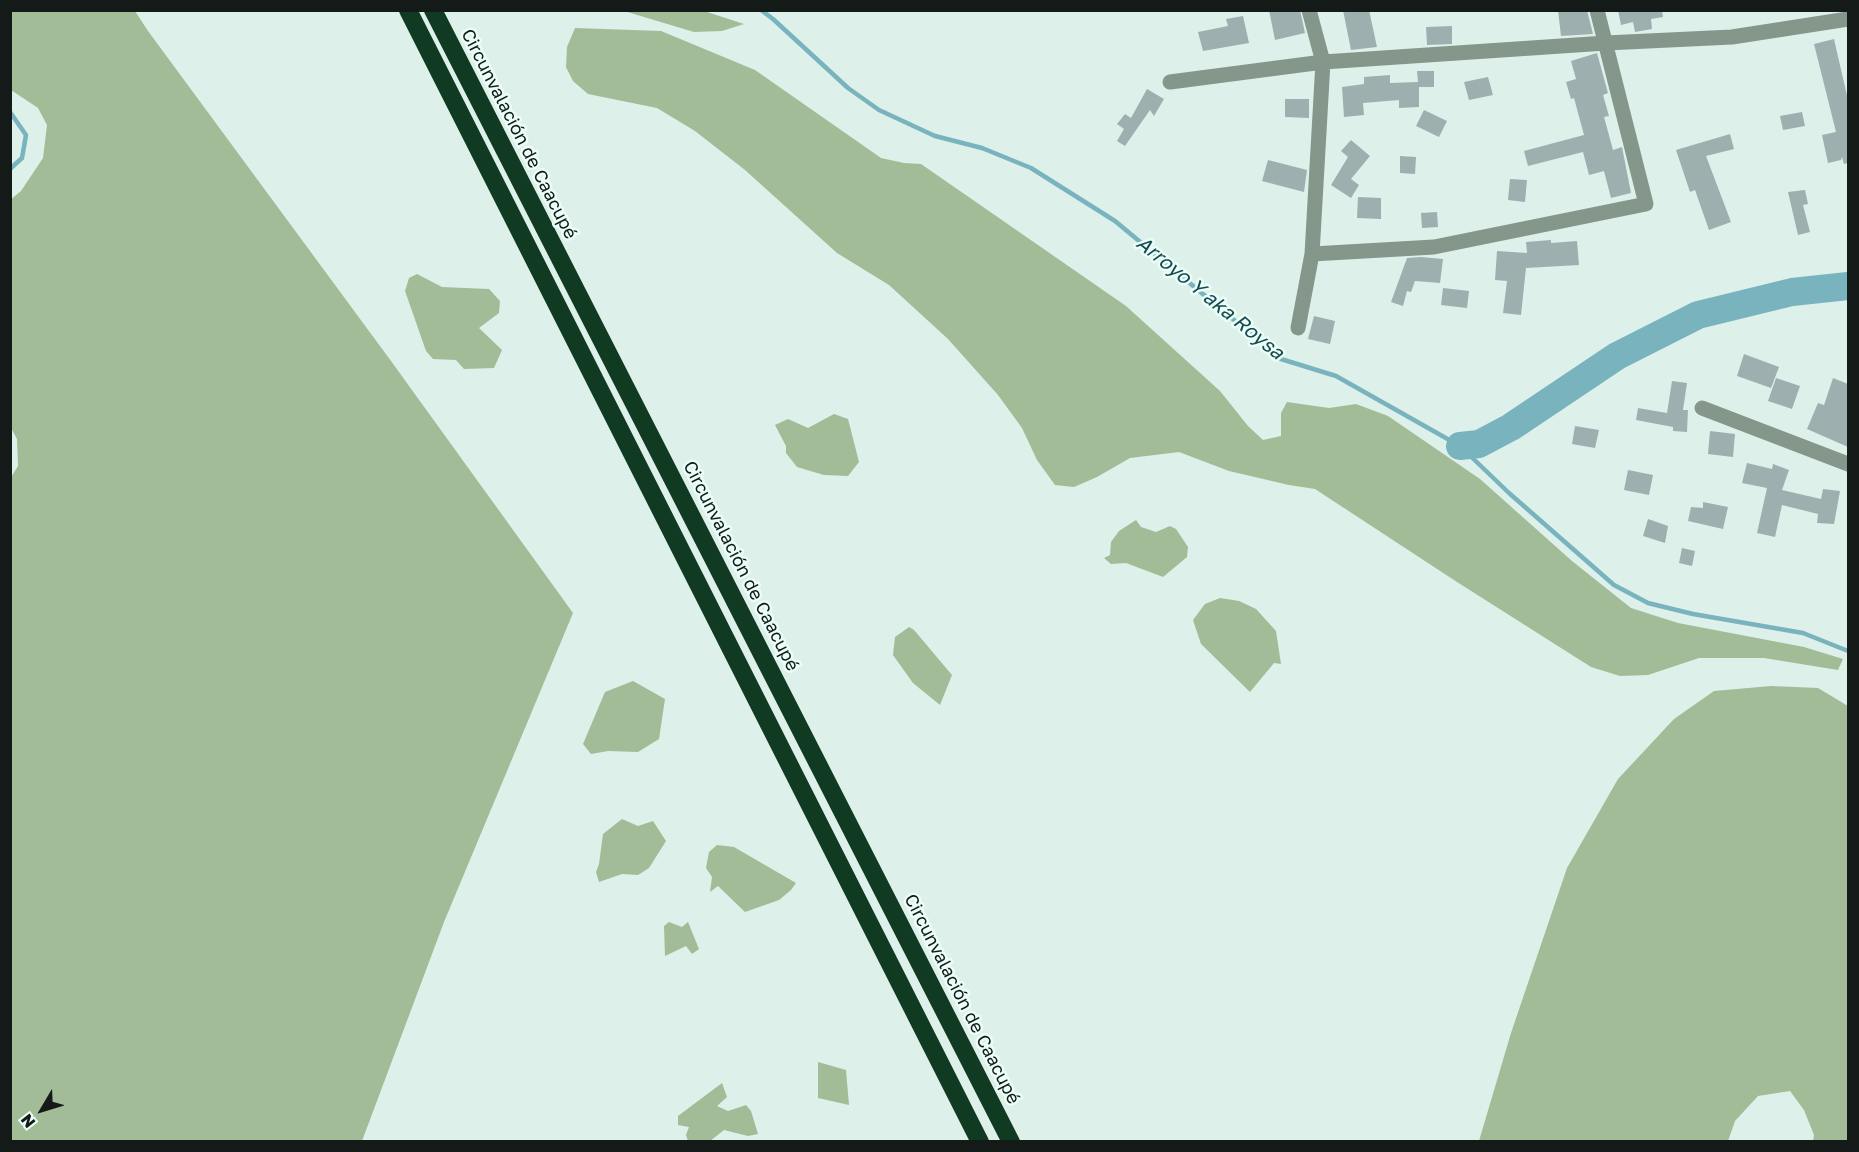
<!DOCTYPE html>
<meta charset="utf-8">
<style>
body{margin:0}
#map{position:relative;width:1859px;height:1152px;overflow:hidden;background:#ddf0ea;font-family:"Golos Text",sans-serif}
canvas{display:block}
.frame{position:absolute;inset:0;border:12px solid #131a18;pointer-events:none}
.north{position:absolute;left:12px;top:1080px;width:60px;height:60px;-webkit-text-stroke:4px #ebfdf7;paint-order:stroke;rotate:232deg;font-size:16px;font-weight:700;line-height:24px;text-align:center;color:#131a18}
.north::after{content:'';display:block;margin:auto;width:21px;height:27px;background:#131a18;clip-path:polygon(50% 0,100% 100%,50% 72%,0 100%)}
</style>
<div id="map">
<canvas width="1859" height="1152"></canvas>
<div class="frame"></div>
<div class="north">N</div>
</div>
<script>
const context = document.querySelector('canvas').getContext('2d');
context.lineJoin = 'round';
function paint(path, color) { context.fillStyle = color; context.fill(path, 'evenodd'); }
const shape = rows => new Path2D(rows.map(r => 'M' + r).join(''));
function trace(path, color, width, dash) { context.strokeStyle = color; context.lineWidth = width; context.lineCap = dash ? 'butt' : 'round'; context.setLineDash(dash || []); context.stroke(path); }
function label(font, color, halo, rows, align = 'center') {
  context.font = font + ' "Golos Text",sans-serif'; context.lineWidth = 5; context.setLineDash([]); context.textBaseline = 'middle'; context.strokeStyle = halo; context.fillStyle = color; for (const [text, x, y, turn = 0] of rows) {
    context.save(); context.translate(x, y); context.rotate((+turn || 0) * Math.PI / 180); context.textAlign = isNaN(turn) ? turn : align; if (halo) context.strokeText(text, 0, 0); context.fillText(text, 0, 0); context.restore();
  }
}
const forest = shape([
 [11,10,135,11,148,31,391,361,573,613,444,922,362,1141,11,1141,10,479,18,466,17,439,10,426,10,200,21,191,43,158,47,125,38,108,11,90],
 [624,11,704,11,744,24,722,31,694,32],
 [575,28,661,31,755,70,881,158,904,163,921,164,1126,306,1220,391,1248,426,1263,440,1281,436,1281,413,1287,402,1329,408,1356,404,1388,416,1480,479,1572,561,1631,608,1678,623,1804,647,1843,659,1838,670,1764,658,1699,658,1648,675,1620,676,1591,667,1457,582,1315,489,1289,485,1229,471,1179,452,1130,458,1097,477,1074,487,1055,485,1037,460,1022,428,998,395,948,339,889,285,837,253,745,170,695,131,657,108,588,94,573,81,566,67,567,47],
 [417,274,442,287,489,289,500,301,499,313,479,328,502,350,494,368,464,369,456,360,433,359,426,351,405,291,409,278],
 [834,414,848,419,859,462,848,476,824,475,797,467,786,453,786,446,775,425,788,419,808,428],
 [1136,520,1141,527,1156,532,1170,526,1176,529,1188,547,1187,557,1163,577,1126,563,1111,564,1104,558,1110,555,1111,542,1119,531],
 [1220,598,1239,601,1256,609,1276,631,1281,664,1274,663,1250,692,1201,644,1193,620,1205,604],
 [909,627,914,630,952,675,940,705,913,683,893,655,895,637],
 [633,681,665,699,659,739,638,752,608,751,591,754,583,744,605,692],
 [1771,686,1818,688,1848,706,1848,1141,1813,1141,1814,1135,1804,1110,1790,1091,1758,1096,1735,1121,1728,1141,1479,1141,1511,1033,1567,868,1618,779,1674,719,1714,691],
 [622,819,638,826,653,821,666,841,649,868,638,875,622,874,599,882,596,872,599,864,603,834],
 [717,845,734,847,796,883,791,890,779,900,745,912,718,886,710,892,712,877,706,868,709,852],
 [669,922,682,927,688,922,699,949,692,954,686,946,665,956,664,926],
 [818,1062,846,1070,849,1105,818,1098],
 [722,1083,727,1097,717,1106,728,1111,746,1105,751,1111,758,1134,748,1136,724,1130,710,1141,688,1141,686,1135,689,1127,678,1125,678,1116]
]);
const stream = shape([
 [761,10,773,19,848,88,879,110,935,136,982,148,1031,168,1115,221,1281,359,1336,376,1460,446,1509,493,1614,585,1648,603,1693,614,1803,633,1848,651],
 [10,112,26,135,22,158,10,169]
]);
const river = shape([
 [1460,446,1479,444,1511,427,1617,356,1698,315,1792,292,1848,286]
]);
const building = shape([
 [1269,10,1300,10,1305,33,1275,40],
 [1343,10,1369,10,1377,47,1351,50],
 [1558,10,1587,10,1593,34,1561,36],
 [1618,10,1662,10,1663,17,1651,19,1652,29,1635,32,1633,22,1621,25],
 [1243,16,1249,43,1203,51,1198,32,1228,26,1226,19],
 [1452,26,1452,44,1427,45,1426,27],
 [1834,39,1848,100,1848,163,1844,164,1842,157,1841,160,1828,163,1822,135,1836,132,1814,44],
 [1597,53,1608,93,1603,95,1609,116,1604,117,1613,150,1622,147,1631,193,1611,198,1604,171,1589,175,1583,152,1528,166,1524,151,1584,135,1574,98,1571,99,1566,82,1576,79,1571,61],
 [1417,71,1434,71,1434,87,1419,87,1419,107,1399,108,1399,100,1363,103,1364,115,1344,117,1342,87,1364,84,1364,77,1390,75,1390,83,1418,82],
 [1488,77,1493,95,1469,100,1464,82],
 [1147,89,1164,99,1154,116,1150,110,1125,146,1117,141,1124,129,1117,124,1125,114,1131,118],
 [1285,99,1309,99,1309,118,1285,117],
 [1424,110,1447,121,1439,137,1416,126],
 [1802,112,1805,126,1783,130,1780,116],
 [1730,134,1734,149,1706,156,1731,222,1709,230,1695,190,1690,192,1676,150],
 [1351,140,1370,156,1351,179,1359,185,1351,198,1331,185,1348,157,1341,151],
 [1400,156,1416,157,1415,174,1400,173],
 [1268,160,1307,170,1304,192,1262,181],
 [1510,179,1527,180,1525,202,1508,200],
 [1805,190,1808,204,1803,205,1810,232,1798,235,1788,192],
 [1358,197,1381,198,1381,219,1357,218],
 [1437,212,1438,227,1422,228,1421,213],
 [1551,240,1551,243,1577,241,1579,265,1526,268,1521,315,1503,313,1507,281,1495,280,1497,251,1527,253,1526,242],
 [1421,257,1443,259,1440,283,1415,281,1411,292,1407,291,1403,306,1391,302,1407,258],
 [1443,288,1469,291,1467,308,1441,305],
 [1314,316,1335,321,1330,344,1308,339],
 [1744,354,1779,367,1771,388,1737,376],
 [1776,378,1800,386,1792,409,1768,401],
 [1833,378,1848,384,1848,447,1807,429,1818,403,1824,405],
 [1672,381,1687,383,1683,410,1688,410,1687,432,1673,431,1673,427,1636,420,1638,408,1667,413],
 [1575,426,1599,430,1595,448,1572,444],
 [1710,431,1735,434,1733,457,1708,454],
 [1747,463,1772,469,1773,464,1789,470,1782,490,1821,499,1823,489,1840,491,1834,524,1817,523,1818,514,1782,505,1775,537,1757,533,1767,488,1742,483],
 [1628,470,1653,475,1649,495,1624,490],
 [1703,502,1728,507,1723,529,1688,521,1691,507,1703,508],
 [1648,519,1668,526,1665,543,1643,536],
 [1682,548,1695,551,1692,566,1679,563]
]);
const street = shape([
 [1170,82,1323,62,1606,43,1732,37,1848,19],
 [1312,254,1434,247,1646,204,1597,10],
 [1298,328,1312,254,1323,62,1309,10],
 [1702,408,1848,464]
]);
const highway = shape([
 [408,10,980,1142],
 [433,10,1011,1142]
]);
const streetNames = [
 ["Circunvalación de Caacupé",519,134,63],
 ["Circunvalación de Caacupé",741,566,63],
 ["Circunvalación de Caacupé",962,999,63]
];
const waterNames = [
 ["Arroyo Y aka Roysa",1210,298,39]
];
paint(forest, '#a1bc96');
trace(stream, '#79b3be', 4.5);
trace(river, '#79b3be', 28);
paint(building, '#9db0af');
trace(street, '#84978a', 15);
trace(highway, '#113a23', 18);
label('18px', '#131a18', '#ebfdf7', streetNames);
label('italic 20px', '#164a52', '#ebfdf7', waterNames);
</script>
